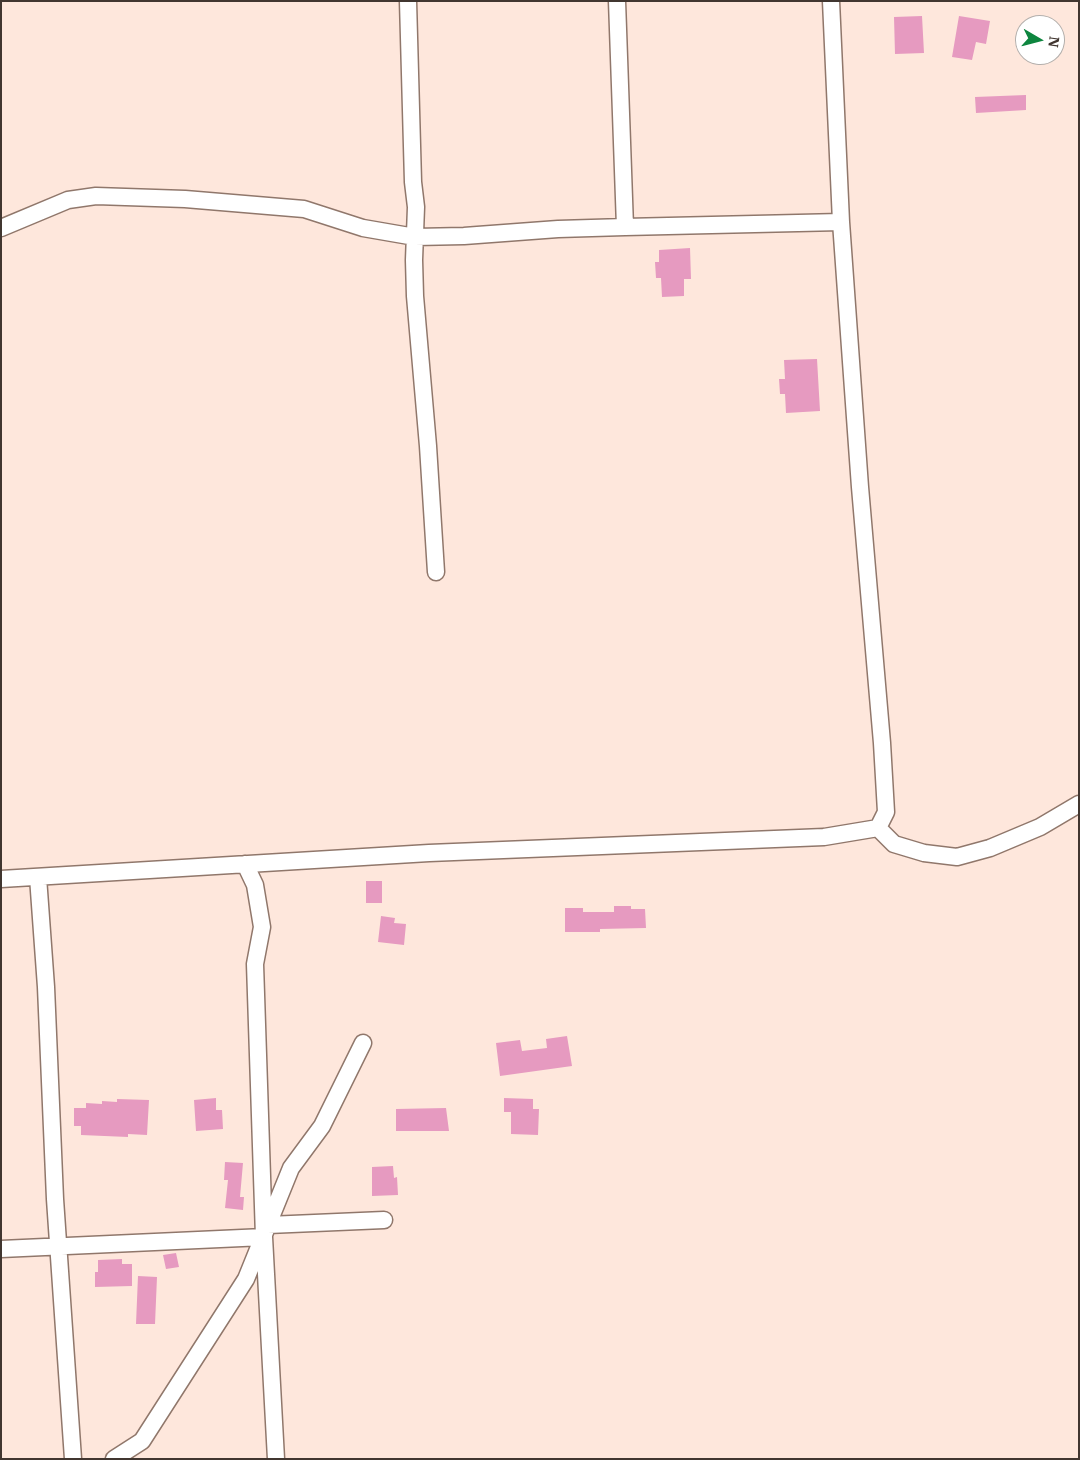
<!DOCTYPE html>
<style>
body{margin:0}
#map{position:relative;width:1080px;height:1460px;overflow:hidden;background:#fee7dc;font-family:"IBM Plex Serif",serif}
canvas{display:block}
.frame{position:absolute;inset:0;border:2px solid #413630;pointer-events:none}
.north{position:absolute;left:1015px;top:15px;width:50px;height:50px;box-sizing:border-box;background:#fff;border:1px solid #b3afac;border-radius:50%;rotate:98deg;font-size:14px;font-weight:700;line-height:20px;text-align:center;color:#413630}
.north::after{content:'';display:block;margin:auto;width:18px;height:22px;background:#0e863f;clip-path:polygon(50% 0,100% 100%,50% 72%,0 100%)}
</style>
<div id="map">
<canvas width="1080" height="1460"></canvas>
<div class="frame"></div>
<div class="north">N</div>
</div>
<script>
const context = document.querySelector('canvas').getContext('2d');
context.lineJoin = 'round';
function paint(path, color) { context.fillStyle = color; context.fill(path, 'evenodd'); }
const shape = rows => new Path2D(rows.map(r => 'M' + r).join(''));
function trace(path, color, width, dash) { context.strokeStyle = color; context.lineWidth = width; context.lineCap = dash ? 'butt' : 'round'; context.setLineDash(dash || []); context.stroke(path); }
const building = shape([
 [922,16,924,53,895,54,894,17],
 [959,16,990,21,986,44,976,42,972,60,952,57],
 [1026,95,1026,110,976,113,975,97],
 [690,248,691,279,684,279,684,296,662,297,661,278,656,278,655,262,659,262,659,250],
 [817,359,820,411,786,413,785,394,780,394,779,379,785,379,784,360],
 [366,881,382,881,382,903,366,903],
 [614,906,631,906,631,909,645,909,646,928,600,929,600,932,565,932,565,908,583,908,583,912,614,912],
 [381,916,395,918,394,923,406,924,404,945,378,942],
 [567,1036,572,1066,500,1076,496,1043,520,1040,522,1051,547,1048,546,1039],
 [216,1098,216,1110,222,1110,223,1129,196,1131,194,1100],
 [504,1098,533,1099,533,1109,539,1109,538,1135,511,1134,511,1112,504,1112],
 [117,1099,149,1100,147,1135,128,1134,128,1137,81,1135,81,1126,74,1126,74,1108,86,1108,86,1103,102,1104,102,1101,117,1102],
 [446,1108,449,1131,396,1131,396,1109],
 [225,1162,243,1163,240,1197,244,1197,243,1210,225,1208,228,1180,224,1180],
 [393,1166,394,1178,397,1177,398,1195,372,1196,372,1167],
 [176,1253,179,1267,166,1269,163,1255],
 [122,1259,122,1264,132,1264,132,1286,95,1287,95,1272,98,1272,98,1260],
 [138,1276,157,1277,155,1324,136,1324]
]);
const minor = shape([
 [408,1,413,182,416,207,414,260,415,296,428,446,436,572],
 [617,1,625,227,841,222,831,1],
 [1,228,68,200,96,196,185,199,304,209,363,228,415,237,464,236,558,229,625,227],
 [878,828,894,844,924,853,957,857,990,848,1040,827,1079,804],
 [245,864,255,885,262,927,255,964,264,1237,276,1459],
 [38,877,46,987,55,1199,73,1459],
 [1,879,429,853,824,837,878,828,886,812,882,743,860,487,841,222],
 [268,1225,384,1220],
 [1,1249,264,1237],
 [114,1459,142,1441,246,1279,291,1168,322,1126,363,1043]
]);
paint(building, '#e69ac0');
trace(minor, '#90776b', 19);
trace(minor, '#fff', 16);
</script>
